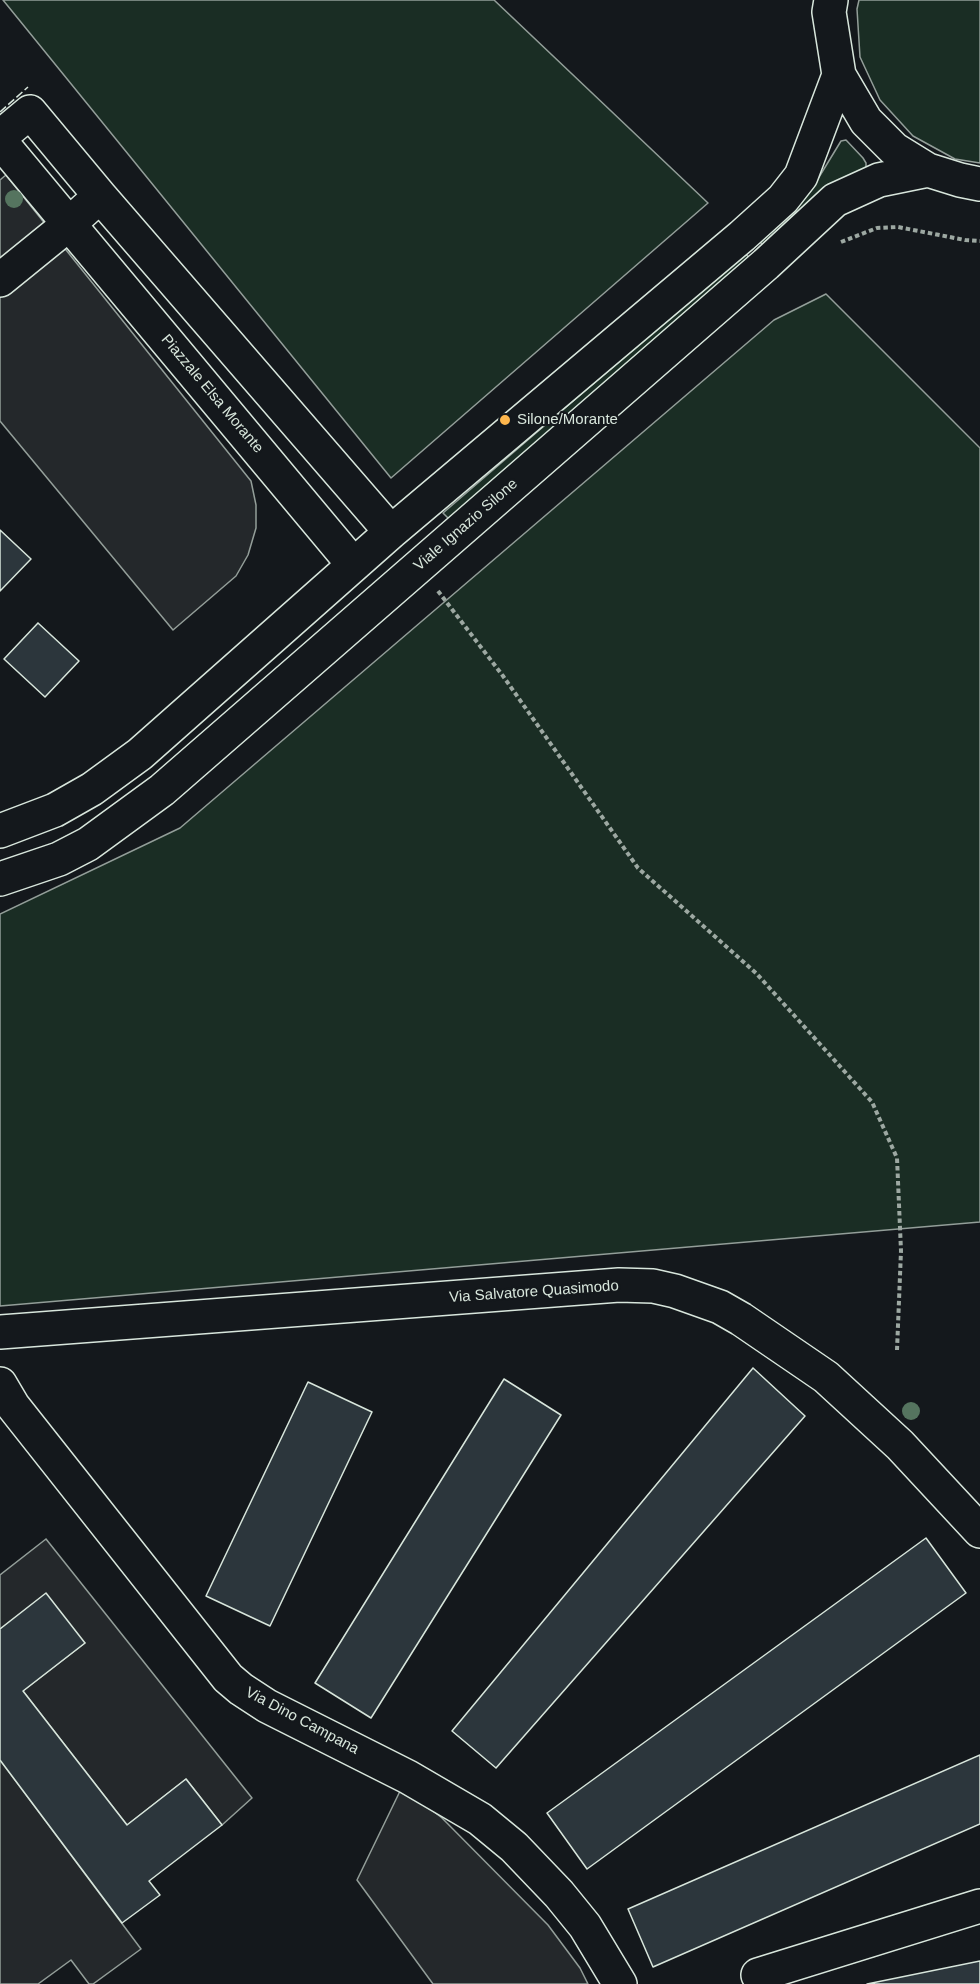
<!DOCTYPE html>
<style>
body{margin:0}
canvas{display:block;background:#14181c}
</style>
<canvas width="980" height="1984"></canvas>
<script>
const context = document.querySelector('canvas').getContext('2d');
context.lineJoin = 'round';
function paint(path, color) { context.fillStyle = color; context.fill(path, 'evenodd'); }
const shape = rows => new Path2D(rows.map(r => 'M' + r).join(''));
function trace(path, color, width, dash) { context.strokeStyle = color; context.lineWidth = width; context.lineCap = dash ? 'butt' : 'round'; context.setLineDash(dash || []); context.stroke(path); }
function label(font, color, halo, rows, align = 'center') {
  context.font = font + ' Arial,sans-serif'; context.lineWidth = 4.5; context.setLineDash([]); context.textBaseline = 'middle'; context.strokeStyle = halo; context.fillStyle = color; for (const [text, x, y, turn = 0] of rows) {
    context.save(); context.translate(x, y); context.rotate((+turn || 0) * Math.PI / 180); context.textAlign = isNaN(turn) ? turn : align; if (halo) context.strokeText(text, 0, 0); context.fillText(text, 0, 0); context.restore();
  }
}
const green = shape([
 [3,0,494,0,708,203,391,478,3,0],
 [859,0,980,0,980,163,955,159,913,136,880,100,860,57,857,9,859,0],
 [846,140,863,158,866,163,866,169,763,246,759,240,813,187,841,141,846,140],
 [745,253,750,259,449,519,443,513,745,253],
 [826,294,980,448,980,1222,0,1306,0,914,180,828,774,320,826,294]
]);
const parking = shape([
 [6,175,251,481,256,505,256,528,248,555,236,576,173,630,0,421,0,180,6,175],
 [46,1539,252,1798,222,1825,186,1779,127,1825,23,1691,85,1643,0,1629,0,1575,46,1539],
 [0,1760,141,1949,93,1984,89,1984,71,1960,38,1984,0,1984,0,1760],
 [402,1787,442,1818,548,1925,580,1968,588,1984,433,1984,357,1880,402,1787]
]);
const building = shape([
 [0,530,31,559,0,591,0,530],
 [38,623,79,661,45,697,4,659,38,623],
 [753,1368,805,1416,496,1768,452,1731,753,1368],
 [504,1379,561,1415,371,1718,315,1683,504,1379],
 [308,1382,372,1412,270,1626,206,1596,308,1382],
 [926,1538,966,1593,587,1869,547,1813,926,1538],
 [46,1593,85,1643,23,1691,127,1825,186,1779,222,1825,149,1881,160,1895,122,1923,0,1760,0,1629,46,1593],
 [980,1755,980,1824,653,1967,628,1909,980,1755],
 [980,1961,980,1984,867,1984,980,1961]
]);
const path = shape([
 [841,242,877,228,898,227,965,240,980,241],
 [438,591,503,676,638,868,756,973,872,1102,897,1158,901,1251,897,1350]
]);
const minor = shape([
 [831,0,829,12,839,75,866,121,894,149,928,170,960,180,980,184],
 [0,137,30,112,100,196],
 [0,141,69,224,0,280],
 [353,564,69,224,100,196,391,532],
 [0,831,55,810,92,789,140,754,391,532,742,236,783,199,801,176,839,75],
 [0,879,59,859,88,844,162,790,766,264,835,200,879,180,928,170],
 [0,1332,619,1285,653,1286,675,1291,720,1307,741,1319,826,1377,900,1445,980,1531],
 [0,1384,13,1406,228,1678,241,1689,267,1706,408,1777,480,1819,514,1847,559,1894,585,1926,620,1984],
 [758,1975,980,1906]
]);
const fence = shape([
 [0,112,28,87]
]);
const trees = [
 [14,199],
 [911,1411]
];
const markers = [
 [505,420,6,"#ffb74d"]
];
const streetNames = [
 ["Piazzale Elsa Morante",212,394,50],
 ["Viale Ignazio Silone",466,525,-41],
 ["Via Salvatore Quasimodo",534,1292,-4],
 ["Via Dino Campana",302,1721,28]
];
const poiNames = [
 ["Silone/Morante",517,420]
];
paint(green, '#1a2d24');
trace(green, '#939e99', 1.5);
paint(parking, '#24282b');
trace(parking, '#939e99', 1.5);
paint(building, '#2c363c');
trace(building, '#d8e6dc', 1.5);
trace(minor, '#d8e6dc', 36);
trace(path, '#9da8a2', 4, [4.5, 3]);
trace(minor, '#14181c', 33);
trace(fence, '#d8e6dc', 1.5, [8, 3]);
context.fillStyle = '#55745f';
for (const [x, y] of trees) { context.beginPath(); context.arc(x, y, 9, 0, 2 * Math.PI); context.fill(); }
for (const [x, y, r, color] of markers) { const dot = new Path2D(); dot.arc(x, y, r, 0, 2 * Math.PI); context.fillStyle = color; context.fill(dot); trace(dot, '#14181c', 2); }
label('15px', '#d8e6dc', '#14181c', streetNames);
label('15px', '#d8e6dc', '#14181c', poiNames, 'left');
</script>
